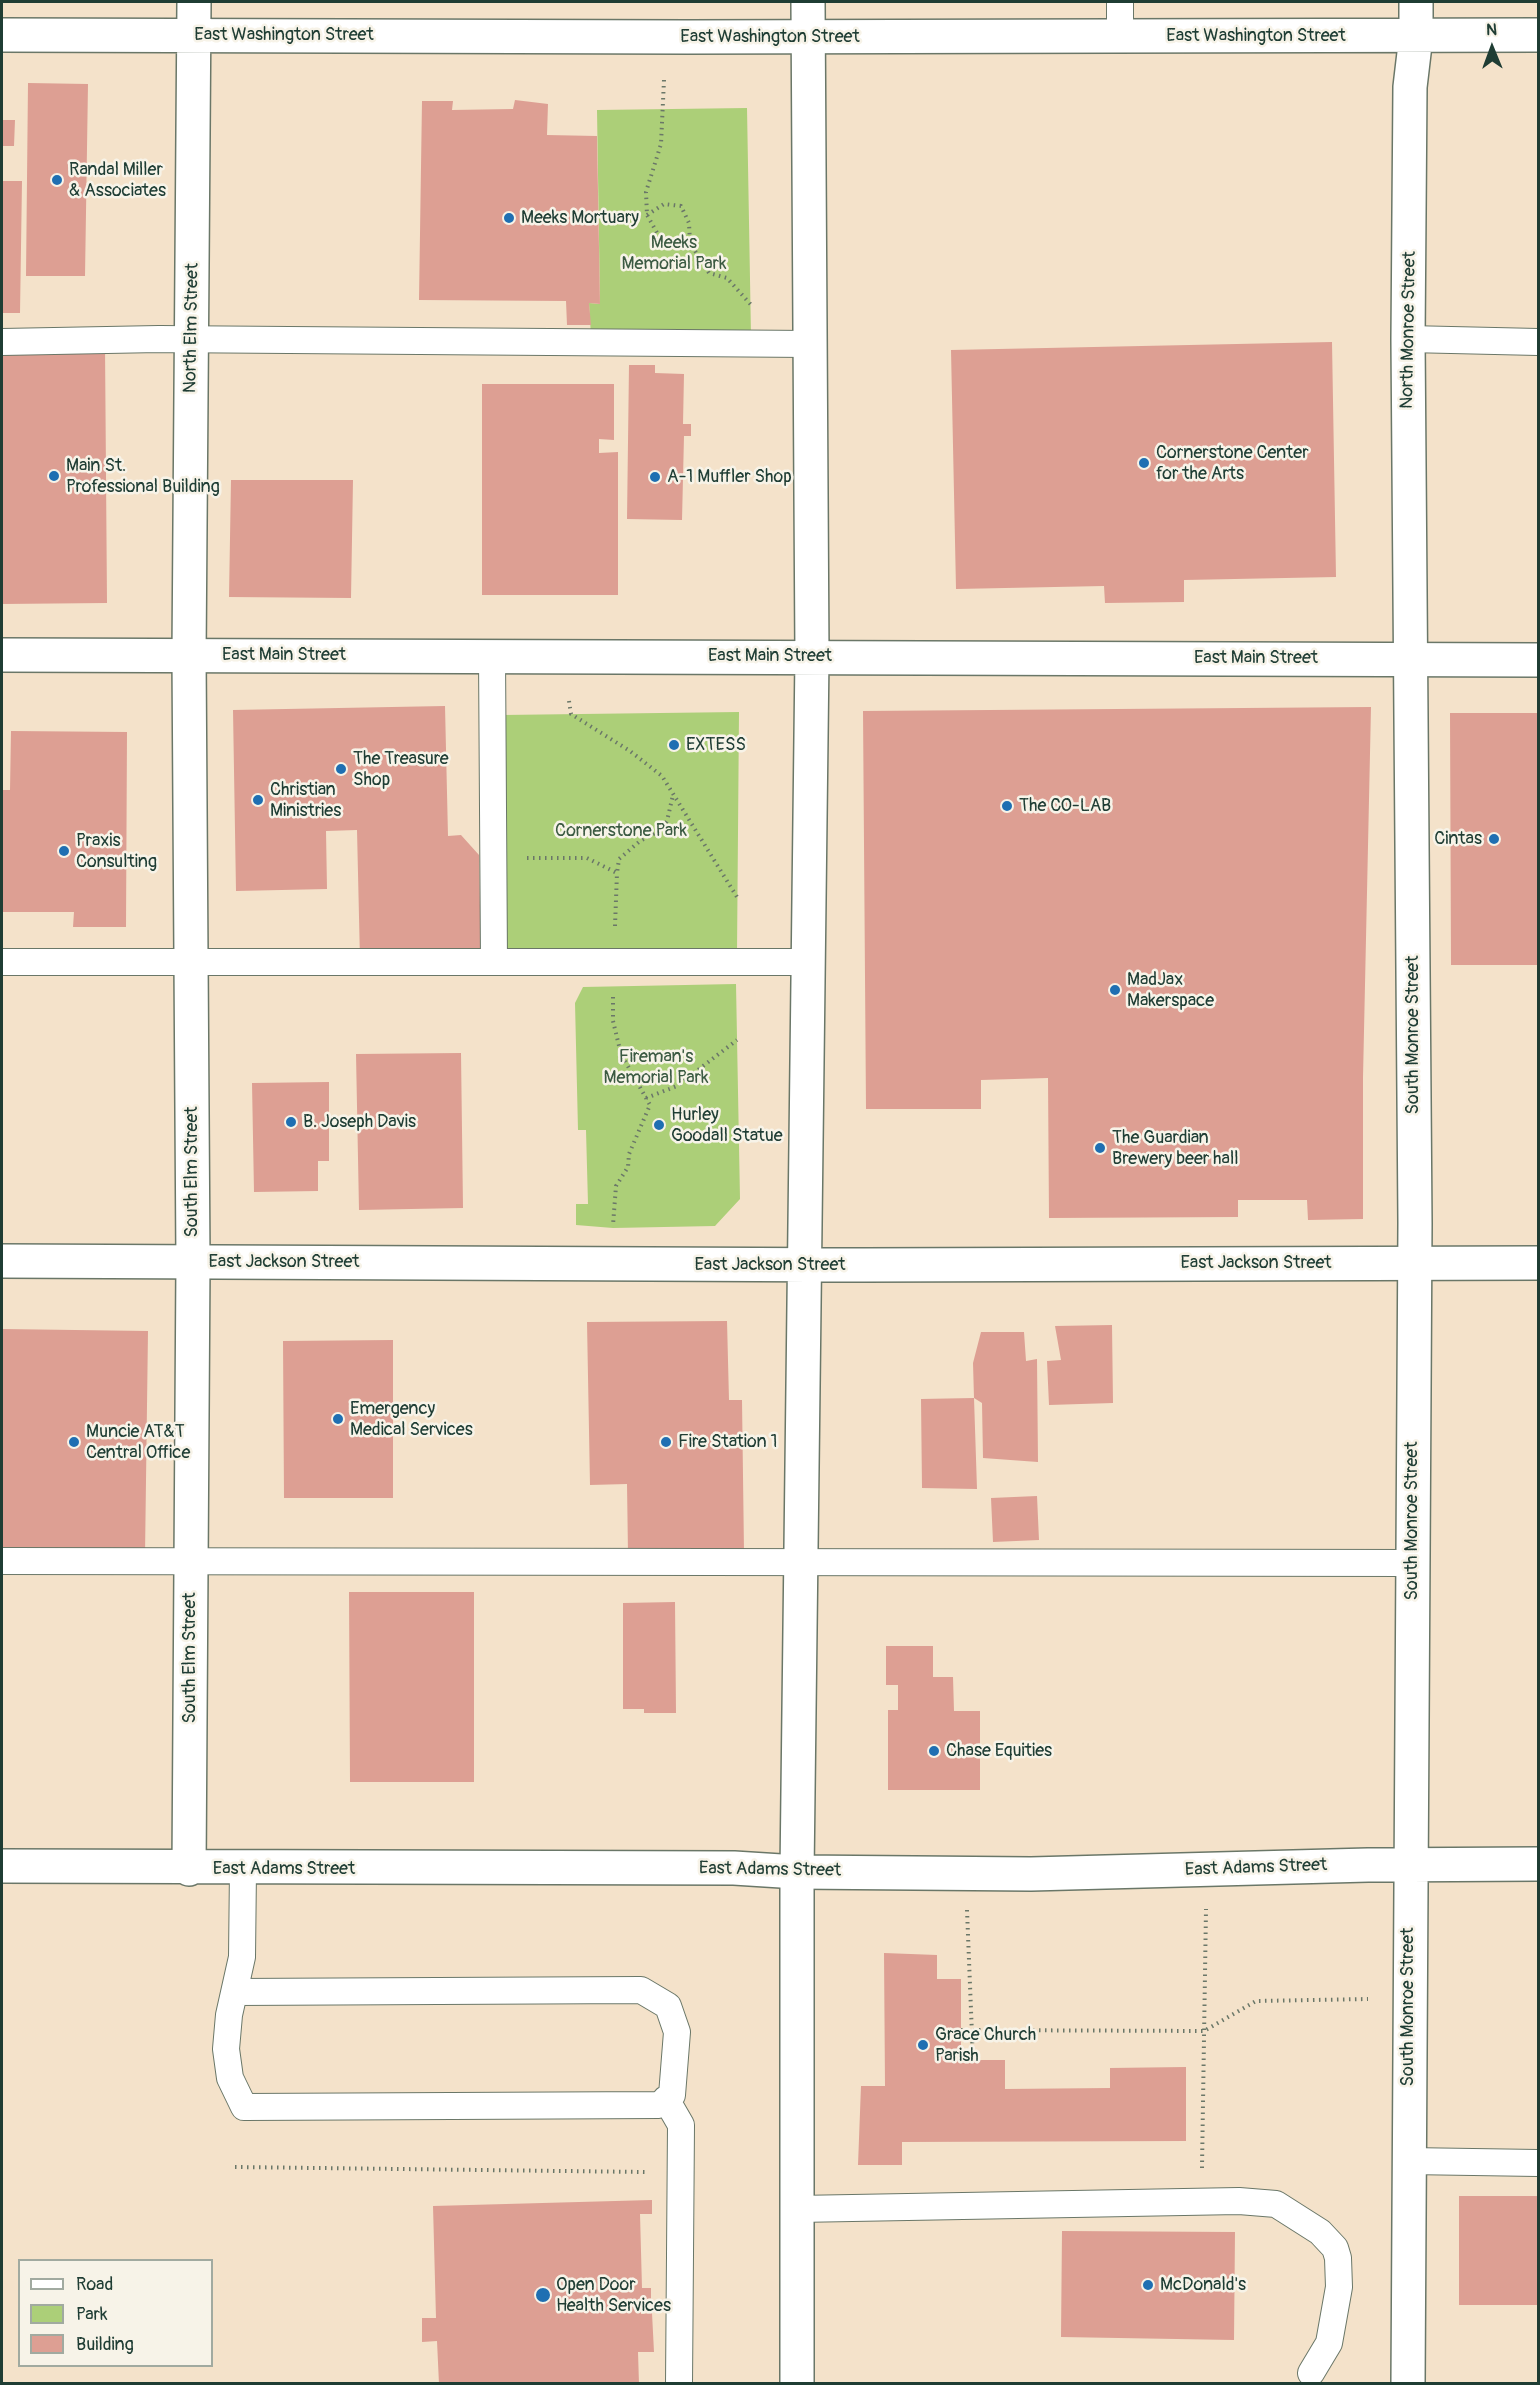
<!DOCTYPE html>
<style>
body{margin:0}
#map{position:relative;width:1540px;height:2385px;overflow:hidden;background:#f4e2ca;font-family:Pangolin,sans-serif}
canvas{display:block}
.frame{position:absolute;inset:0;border:3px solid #1f3d34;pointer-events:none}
.legend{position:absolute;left:18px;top:2259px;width:195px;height:108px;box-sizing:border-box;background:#f7f3e8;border:2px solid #a1aaa0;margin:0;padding:8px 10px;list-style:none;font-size:18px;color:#1f3d34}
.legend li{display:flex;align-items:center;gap:12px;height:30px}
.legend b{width:30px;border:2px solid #a1aaa0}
.north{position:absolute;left:1462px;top:18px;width:60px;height:60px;-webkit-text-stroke:4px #f7f3e8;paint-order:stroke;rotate:359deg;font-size:16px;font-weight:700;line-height:24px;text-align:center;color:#1f3d34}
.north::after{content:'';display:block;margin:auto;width:21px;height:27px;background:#1f3d34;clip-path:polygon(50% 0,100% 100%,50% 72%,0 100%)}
</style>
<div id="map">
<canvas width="1540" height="2385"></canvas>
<div class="frame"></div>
<ul class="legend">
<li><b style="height:8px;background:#fff"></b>Road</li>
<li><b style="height:16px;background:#accf78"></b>Park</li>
<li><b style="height:16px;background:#dd9f93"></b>Building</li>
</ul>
<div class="north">N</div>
</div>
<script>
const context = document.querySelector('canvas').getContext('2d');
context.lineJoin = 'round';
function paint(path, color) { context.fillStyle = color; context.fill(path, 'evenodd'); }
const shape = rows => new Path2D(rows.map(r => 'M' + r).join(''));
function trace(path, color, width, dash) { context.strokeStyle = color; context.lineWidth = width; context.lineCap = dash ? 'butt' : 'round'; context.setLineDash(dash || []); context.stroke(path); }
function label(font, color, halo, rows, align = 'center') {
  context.font = font + ' Pangolin,sans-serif'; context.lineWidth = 5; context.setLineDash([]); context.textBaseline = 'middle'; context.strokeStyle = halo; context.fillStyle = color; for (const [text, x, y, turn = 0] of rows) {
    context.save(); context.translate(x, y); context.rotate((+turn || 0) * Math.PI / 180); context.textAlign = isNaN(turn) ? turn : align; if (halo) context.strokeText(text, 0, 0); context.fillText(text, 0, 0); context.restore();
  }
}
const green = shape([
 [747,108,751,336,591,336,589,303,600,304,597,110],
 [739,712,737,952,506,952,502,715],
 [736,984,740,1199,715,1226,613,1228,576,1225,576,1204,588,1204,586,1130,578,1130,575,1003,583,987]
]);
const building = shape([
 [28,83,88,84,85,276,26,276],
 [515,100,548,104,547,135,597,136,600,304,589,303,591,325,567,325,566,301,419,300,422,101,453,101,452,110,513,109],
 [2,120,15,120,14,146,2,146],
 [2,181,22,181,20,313,2,313],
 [1332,342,1336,577,1184,580,1184,602,1105,603,1104,586,956,589,951,350],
 [105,347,107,603,2,604,2,348],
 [629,365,655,365,655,373,684,374,683,424,691,424,691,436,684,436,682,520,627,519],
 [482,384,614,384,614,440,599,439,599,453,618,452,618,595,482,595],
 [231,480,353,480,351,598,229,597],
 [445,706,448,836,461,835,479,855,481,957,360,960,357,830,326,831,327,889,236,891,233,710],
 [1371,707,1363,1077,1363,1219,1308,1220,1307,1200,1238,1200,1238,1217,1049,1218,1048,1078,981,1080,981,1109,866,1109,863,711],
 [1450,713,1538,713,1538,965,1451,965],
 [11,731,127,732,126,927,73,927,74,912,2,912,2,790,10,790],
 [461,1053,463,1208,359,1210,356,1054],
 [329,1082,329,1161,318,1161,318,1191,254,1192,252,1083],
 [727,1321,729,1400,742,1400,744,1552,628,1554,627,1484,590,1485,587,1322],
 [1112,1325,1113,1403,1049,1405,1047,1361,1061,1360,1055,1326],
 [2,1329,148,1331,145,1555,2,1553],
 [981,1332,1024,1332,1026,1361,1037,1359,1038,1462,983,1458,982,1403,974,1398,973,1363],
 [393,1340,393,1498,284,1498,283,1341],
 [974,1398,977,1489,922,1488,921,1399],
 [1037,1496,1039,1540,993,1542,991,1498],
 [349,1592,474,1592,474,1782,350,1782],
 [675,1602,676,1713,644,1713,644,1709,623,1709,623,1603],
 [886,1646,933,1646,933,1677,953,1677,954,1711,980,1711,980,1790,888,1790,888,1710,898,1710,898,1685,886,1685],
 [884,1953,937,1955,937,1979,961,1979,961,2060,1005,2060,1005,2089,1110,2088,1110,2068,1186,2067,1186,2141,902,2142,902,2165,858,2165,861,2086,885,2086],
 [1459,2196,1538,2196,1538,2305,1459,2305],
 [652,2200,652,2214,640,2214,642,2288,651,2288,651,2302,641,2302,641,2314,652,2313,654,2352,638,2352,639,2384,439,2384,437,2341,422,2342,422,2318,436,2318,433,2206],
 [1062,2231,1235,2232,1234,2340,1061,2337]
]);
const path = shape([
 [664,80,661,144,646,192,647,215,660,238,690,243,709,273,727,278,753,307],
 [647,215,664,204,681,206,689,223,690,243],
 [569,701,571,714,630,751,662,776,737,897],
 [527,858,587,858,617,873,619,859,640,841,661,830,667,821,673,795],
 [615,926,617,873],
 [613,997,613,1021,621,1054,650,1105,629,1154,628,1167,616,1186,613,1225],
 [646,1098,677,1086,737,1040],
 [967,1910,973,2060],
 [961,2030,1204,2031,1256,2001,1368,1999],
 [235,2167,645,2172],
 [1202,2168,1206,1909]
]);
const service = shape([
 [1120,35,1120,2],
 [1408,339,1538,342],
 [2,342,159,339,810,344],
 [492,655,494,962],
 [2,962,809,962],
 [2,1561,1412,1563],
 [235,1992,641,1990,668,2006,677,2032,672,2095,659,2105,244,2107,230,2078,226,2049,229,2015,242,1957,243,1869],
 [666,2099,681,2125,679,2384],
 [1408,2161,1538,2163],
 [797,2209,1239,2201,1276,2204,1320,2232,1335,2248,1338,2258,1339,2287,1329,2343,1311,2373]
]);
const minor = shape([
 [2,35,687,37,1538,35],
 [2,1866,734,1868,797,1872,1031,1874,1368,1865,1538,1864],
 [189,1869,193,1262,189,655,194,2],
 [1408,2384,1415,1223,1408,339,1410,87,1416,36,1416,2]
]);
const secondary = shape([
 [2,655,1538,660],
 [2,1261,864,1265,1538,1263],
 [797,2384,797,1872,812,656,808,2]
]);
const markers = [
 [57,180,6,"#1f6fb2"],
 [509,218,6,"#1f6fb2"],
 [1144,463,6,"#1f6fb2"],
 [54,476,6,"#1f6fb2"],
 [655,477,6,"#1f6fb2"],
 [674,745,6,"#1f6fb2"],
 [341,769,6,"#1f6fb2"],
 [258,800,6,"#1f6fb2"],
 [1007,806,6,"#1f6fb2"],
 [1494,839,6,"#1f6fb2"],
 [64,851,6,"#1f6fb2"],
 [1115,990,6,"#1f6fb2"],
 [291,1122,6,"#1f6fb2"],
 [659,1125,6,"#1f6fb2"],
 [1100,1148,6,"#1f6fb2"],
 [338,1419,6,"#1f6fb2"],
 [74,1442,6,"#1f6fb2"],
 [666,1442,6,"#1f6fb2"],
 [934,1751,6,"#1f6fb2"],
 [923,2045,6,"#1f6fb2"],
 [1148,2285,6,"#1f6fb2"],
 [543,2295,8,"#1f6fb2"]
];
const streetNames = [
 ["East Washington Street",284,35],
 ["East Washington Street",1256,36],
 ["East Washington Street",770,37],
 ["North Elm Street",192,328,-89],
 ["North Monroe Street",1409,330,-89],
 ["East Main Street",284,655],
 ["East Main Street",770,656],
 ["East Main Street",1256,658],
 ["South Monroe Street",1413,1035,-90],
 ["South Elm Street",192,1172,-90],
 ["East Jackson Street",284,1262],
 ["East Jackson Street",1256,1263],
 ["East Jackson Street",770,1265],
 ["South Monroe Street",1412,1521,-90],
 ["South Elm Street",190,1658,-90],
 ["East Adams Street",1256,1868,-2],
 ["East Adams Street",284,1869],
 ["East Adams Street",770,1870,1],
 ["South Monroe Street",1408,2007,-90]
];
const poiNames = [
 ["Randal Miller",69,170],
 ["& Associates",69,191],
 ["Meeks Mortuary",521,218],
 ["Cornerstone Center",1156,453],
 ["for the Arts",1156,474],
 ["Main St.",66,466],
 ["Professional Building",66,487],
 ["A-1 Muffler Shop",667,477],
 ["EXTESS",686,745],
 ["The Treasure",353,759],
 ["Shop",353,780],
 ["Christian",270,790],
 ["Ministries",270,811],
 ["The CO-LAB",1019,806],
 ["Cintas",1482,839,"right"],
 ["Praxis",76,841],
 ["Consulting",76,862],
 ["MadJax",1127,980],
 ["Makerspace",1127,1001],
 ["Hurley",671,1115],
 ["Goodall Statue",671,1136],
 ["B. Joseph Davis",303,1122],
 ["The Guardian",1112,1138],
 ["Brewery beer hall",1112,1159],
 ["Emergency",350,1409],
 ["Medical Services",350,1430],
 ["Muncie AT&T",86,1432],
 ["Central Office",86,1453],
 ["Fire Station 1",678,1442],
 ["Chase Equities",946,1751],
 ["Grace Church",935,2035],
 ["Parish",935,2056],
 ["Open Door",556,2285],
 ["Health Services",556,2306],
 ["McDonald's",1160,2285]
];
const parkNames = [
 ["Meeks",674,243],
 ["Memorial Park",674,264],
 ["Cornerstone Park",621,831],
 ["Fireman's",656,1057],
 ["Memorial Park",656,1078]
];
paint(green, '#accf78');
paint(building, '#dd9f93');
trace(service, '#6a7768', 28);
trace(minor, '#6a7768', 36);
trace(secondary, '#6a7768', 36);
trace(path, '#6a7768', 4, [1.5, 4.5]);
trace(service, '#fff', 26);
trace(minor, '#fff', 33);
trace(secondary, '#fff', 33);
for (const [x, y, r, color] of markers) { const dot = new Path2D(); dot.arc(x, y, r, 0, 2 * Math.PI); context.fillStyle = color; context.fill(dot); trace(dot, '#f7f3e8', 2); }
label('18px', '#1f3d34', '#f7f3e8', streetNames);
label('18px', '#1f3d34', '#f7f3e8', poiNames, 'left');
label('18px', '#3b5a42', '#f7f3e8', parkNames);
</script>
